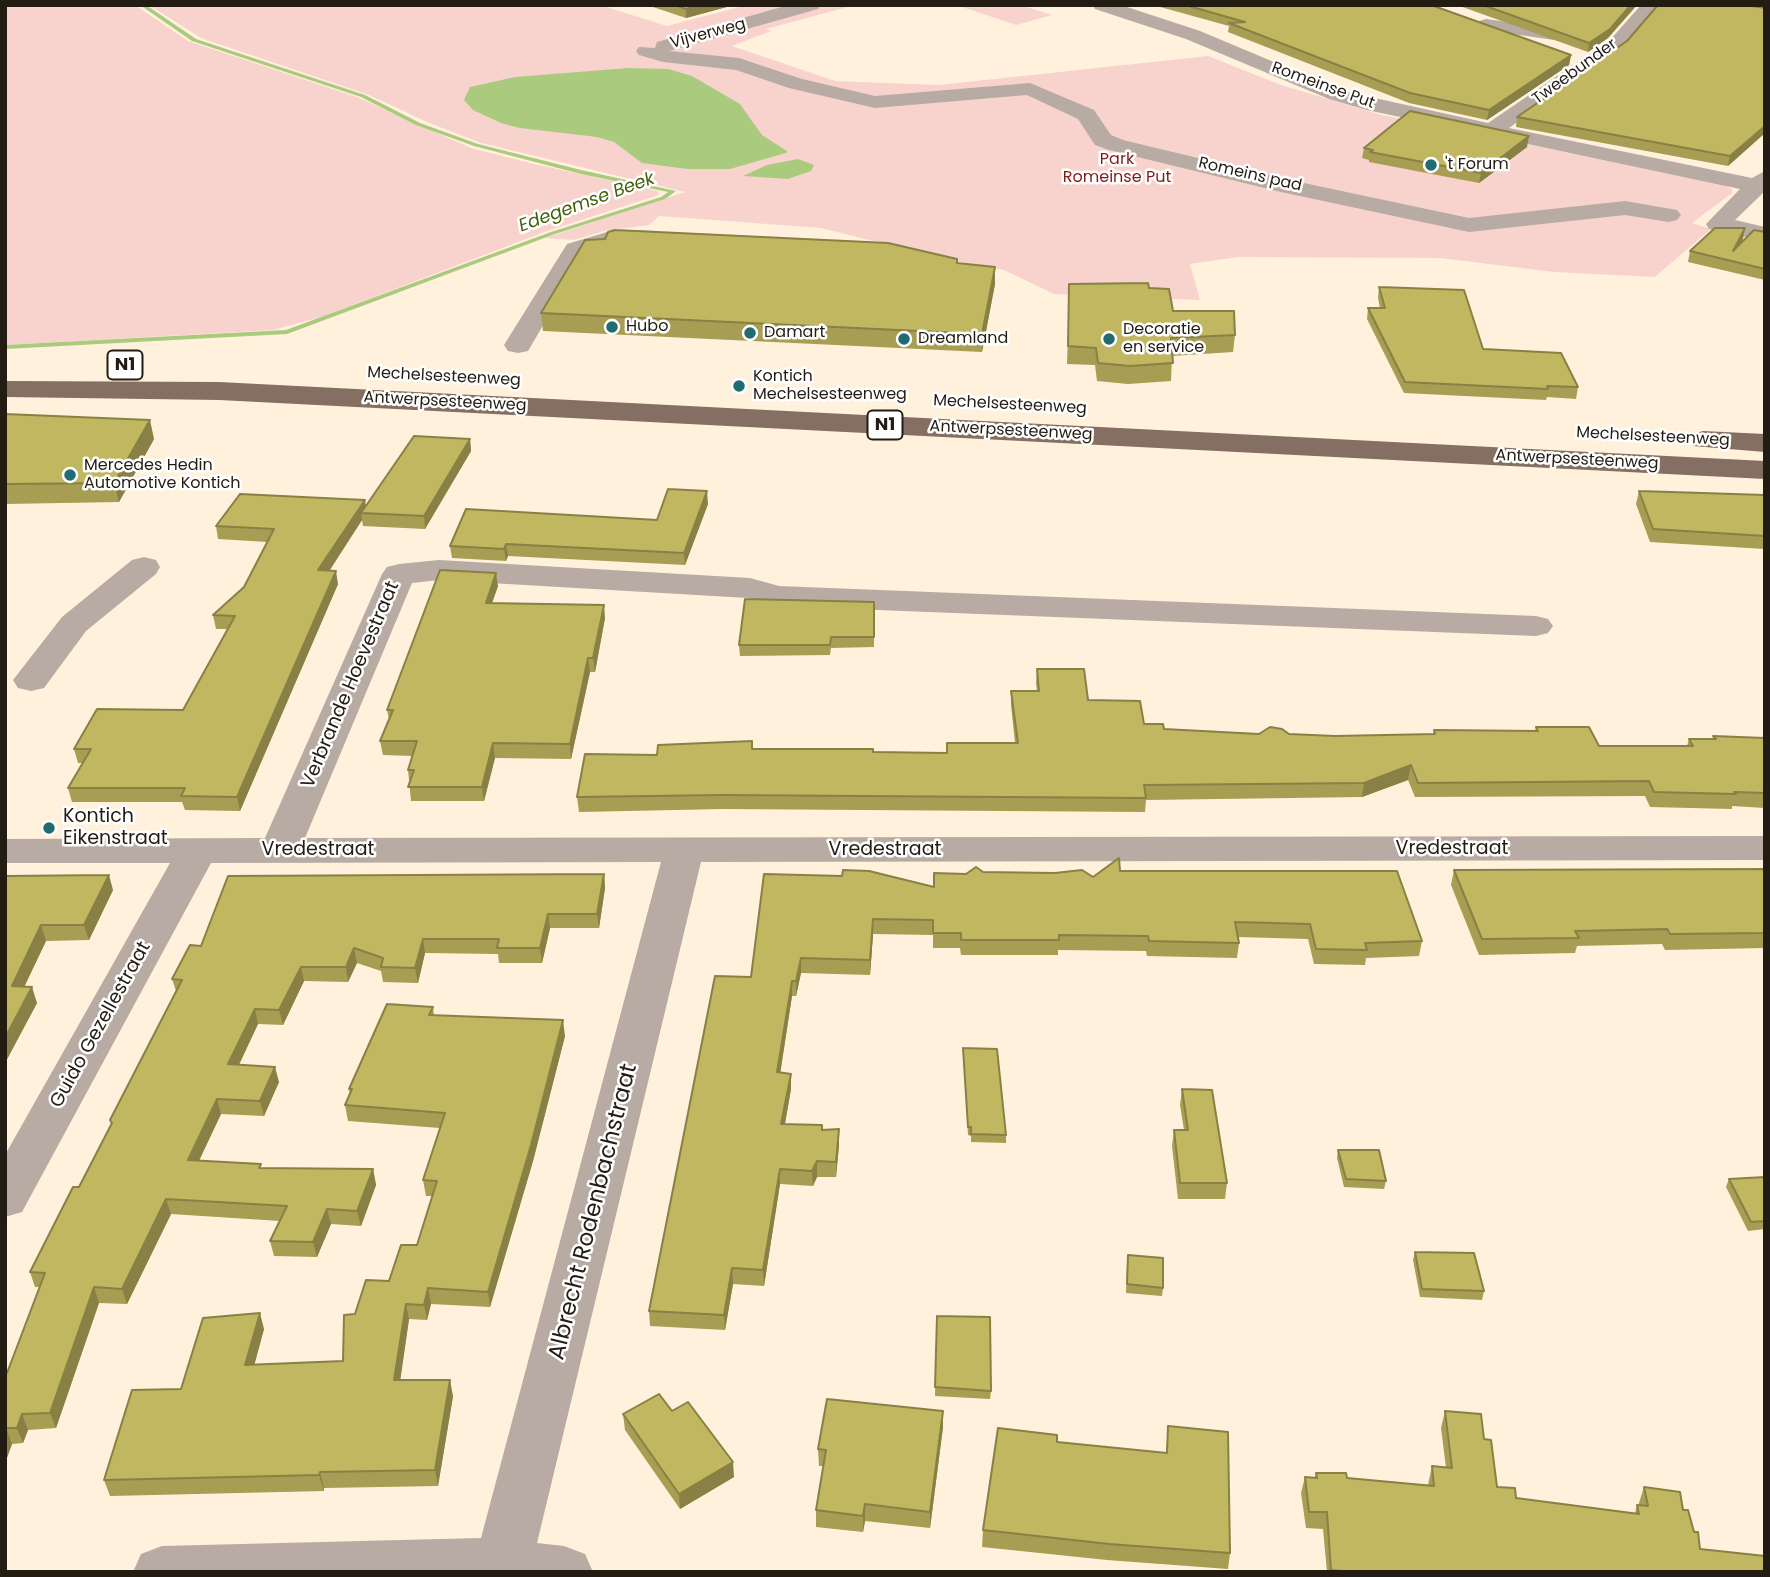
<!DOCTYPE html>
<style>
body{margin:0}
#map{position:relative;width:1770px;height:1577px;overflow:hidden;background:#fff1dc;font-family:Poppins,sans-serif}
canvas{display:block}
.frame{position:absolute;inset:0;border:7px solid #231c13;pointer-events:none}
</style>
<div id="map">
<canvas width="1770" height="1577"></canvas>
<div class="frame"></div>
</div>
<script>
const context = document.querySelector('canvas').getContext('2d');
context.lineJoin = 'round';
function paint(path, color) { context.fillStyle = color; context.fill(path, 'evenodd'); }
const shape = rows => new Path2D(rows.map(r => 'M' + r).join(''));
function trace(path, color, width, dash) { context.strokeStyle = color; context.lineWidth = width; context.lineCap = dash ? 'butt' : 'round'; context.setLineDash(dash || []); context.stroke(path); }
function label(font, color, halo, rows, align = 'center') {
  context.font = font + ' Poppins,sans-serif'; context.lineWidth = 5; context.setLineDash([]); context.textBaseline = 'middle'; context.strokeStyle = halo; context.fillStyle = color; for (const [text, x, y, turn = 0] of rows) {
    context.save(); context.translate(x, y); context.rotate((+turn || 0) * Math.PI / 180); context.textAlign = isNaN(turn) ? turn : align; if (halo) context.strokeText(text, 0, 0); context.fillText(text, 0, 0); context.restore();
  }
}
const green = shape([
 [5,5,135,5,188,41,357,97,471,148,534,164,658,191,659,195,547,231,324,316,273,330,5,345],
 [149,5,600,5,667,26,747,5,855,5,766,29,771,31,732,46,835,81,939,85,1208,56,1281,85,1382,115,1723,184,1732,189,1732,193,1692,223,1711,229,1655,277,1554,272,1440,258,1238,257,1190,264,1200,300,1054,294,1004,270,950,260,821,228,659,216,649,225,604,231,574,240,545,238,685,192,481,143,427,122,369,95,201,38],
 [956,5,1020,5,1052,15,1016,25]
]);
const water = shape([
 [628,68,668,69,692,76,740,104,762,135,787,151,786,153,730,169,687,169,642,163,614,142,597,137,520,128,501,123,473,110,464,100,470,87,515,77],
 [798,159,814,165,811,171,788,179,743,176,767,165]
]);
const stream = shape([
 [140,5,146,5,196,39,365,95,420,123,478,144,581,170,676,191,665,199,555,234,287,334,5,349,5,345,286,330,551,232,661,197,668,192,581,174,474,146,416,125,361,97,192,41,140,5]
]);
const minor = shape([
 [789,5,820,5,818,9,669,51,739,58,802,79,875,96,1030,83,1094,110,1111,135,1123,140,1285,179,1469,218,1625,201,1677,210,1681,215,1677,220,1669,222,1625,215,1469,232,1281,192,1109,150,1095,145,1078,119,1027,95,875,108,789,88,736,70,663,62,639,55,636,51,639,47,655,48,657,42,789,5],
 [1093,5,1121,5,1200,31,1343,91,1488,123,1610,40,1641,5,1660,5,1624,48,1509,128,1752,178,1765,171,1765,191,1735,220,1765,227,1765,241,1709,229,1706,224,1740,189,1367,110,1329,99,1186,39,1095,9,1093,5],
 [1486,19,1581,32,1591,38,1581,44,1479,29,1476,25,1479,21,1486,19],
 [614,230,656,231,665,233,668,238,665,243,656,245,616,244,585,254,528,351,518,353,508,351,504,345,567,244,614,230],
 [144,557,156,560,160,567,156,574,86,631,44,688,31,691,18,688,13,680,62,617,132,560,144,557],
 [439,560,750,578,779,586,1536,616,1548,619,1553,626,1548,633,1536,636,777,606,748,598,439,580,412,583,305,838,1765,836,1765,860,701,862,537,1543,564,1546,585,1554,593,1572,133,1572,141,1554,162,1546,481,1538,661,862,211,863,22,1212,5,1217,5,1155,170,863,5,863,5,839,265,838,382,574,387,567,399,564,439,560]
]);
const major = shape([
 [5,381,219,382,1765,461,1765,479,219,400,5,397,5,381],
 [1703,431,1765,434,1765,452,1693,446,1688,440,1693,434,1703,431]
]);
const wall = shape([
 [647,5,734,5,686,18],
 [1153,5,1431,5,1571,55,1569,65,1487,120,1409,103,1228,32,1229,26],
 [1457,5,1637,5,1608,38,1588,52],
 [1765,8,1765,133,1728,166,1516,127,1517,117,1627,41],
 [1527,147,1479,183,1369,162,1369,160,1362,158,1364,148],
 [1765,232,1765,280,1688,262,1690,251,1743,239,1740,244],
 [957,263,995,267,995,284,982,352,543,331,541,313],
 [1379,287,1483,349,1578,387,1576,399,1547,397,1546,400,1404,393,1367,319,1368,308,1380,308,1378,298],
 [1149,288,1173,311,1235,335,1233,352,1172,356,1171,381,1128,384,1097,381,1095,365,1067,364,1069,301],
 [5,414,154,439,119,502,5,504],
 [470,439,471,451,425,529,363,526,362,520,329,570,338,584,240,811,185,810,182,802,72,802,68,788,83,763,78,763,74,749,183,710,228,629,216,629,213,615,244,587,267,542,218,539,216,526,366,506],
 [1639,491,1765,495,1765,549,1650,542,1636,504],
 [708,504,685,565,508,556,506,561,452,558,450,546,657,520],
 [498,586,492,603,605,618,595,672,590,672,571,759,495,758,484,801,411,801,408,770,412,756,383,755,380,741,389,719,387,710],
 [874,602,874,647,831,648,830,655,740,656,739,645],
 [1037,669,1088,700,1144,724,1164,729,1259,734,1335,736,1433,734,1434,730,1535,731,1536,727,1599,746,1687,746,1689,739,1713,739,1713,736,1765,738,1765,808,1732,806,1732,809,1650,807,1645,796,1415,797,1408,780,1362,797,1146,800,1145,812,723,809,579,812,577,797,657,755,752,749,946,753,1015,743,1011,705,1011,691,1037,691,1036,683],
 [1765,869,1765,948,1665,950,1662,944,1577,946,1575,953,1479,955,1451,885,1454,870],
 [1120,871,1422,941,1419,956,1366,958,1365,965,1314,964,1308,939,1238,937,1239,943,1237,958,1147,956,1146,951,1058,950,1058,955,961,955,960,948,933,948,933,935,873,934,870,975,801,973,796,996,792,996,780,1073,791,1089,785,1124,822,1130,839,1129,839,1145,836,1177,817,1177,813,1186,780,1184,764,1286,733,1284,725,1330,650,1326,649,1311,751,977,934,887,966,874,983,872,1093,877],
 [604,874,605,888,599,928,550,928,542,963,499,963,498,954,425,953,418,983,383,982,381,971,357,963,348,982,304,981,283,1025,258,1024,239,1065,279,1082,264,1116,221,1114,199,1161,262,1168,373,1169,376,1185,361,1226,331,1224,317,1257,274,1256,270,1241,280,1221,171,1214,127,1304,99,1303,56,1428,28,1430,23,1443,12,1444,5,1463,5,1373,7,1373,39,1287,35,1287,30,1272,79,1187,111,1125,110,1120,176,991,172,979,201,946],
 [5,876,113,890,89,940,46,941,24,987,37,1003,5,1063],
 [433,1007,434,1015,565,1036,533,1161,490,1307,431,1304,427,1320,409,1319,400,1380,453,1396,438,1486,324,1488,324,1491,110,1496,104,1480,181,1389,264,1329,254,1365,343,1361,355,1314,389,1281,417,1245,432,1196,426,1196,423,1180,440,1128,348,1121,345,1105,350,1094,349,1089],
 [963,1048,1006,1135,1006,1143,971,1142,971,1136,968,1135],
 [1182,1089,1227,1183,1225,1199,1178,1199,1172,1146,1174,1130,1184,1130,1180,1105],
 [1338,1150,1386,1181,1384,1189,1344,1187,1337,1158],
 [1765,1177,1765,1229,1748,1231,1726,1187,1729,1179],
 [1415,1252,1484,1291,1482,1300,1420,1297,1413,1260],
 [1127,1263,1163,1288,1162,1296,1126,1293],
 [937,1316,991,1391,990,1399,935,1396],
 [943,1411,943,1427,930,1528,865,1521,863,1532,816,1527,816,1510,823,1466,819,1466,818,1449],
 [1445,1411,1484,1439,1497,1487,1516,1498,1635,1513,1637,1505,1639,1505,1639,1503,1644,1487,1683,1510,1694,1532,1700,1549,1765,1572,1327,1572,1323,1529,1306,1528,1301,1493,1305,1477,1315,1478,1316,1473,1347,1478,1428,1485,1432,1466,1446,1468,1441,1428],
 [623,1414,734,1477,680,1509,625,1430],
 [1168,1426,1230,1553,1228,1569,1107,1560,982,1547,983,1530,1057,1442,1166,1453]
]);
const shadedWall = shape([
 [699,5,734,5,686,18,686,9],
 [1631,5,1637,5,1608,38,1588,52,1589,43],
 [1571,55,1569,65,1487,120,1489,110],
 [1765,126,1765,133,1728,166,1730,156],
 [1529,136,1527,147,1479,183,1481,173],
 [1745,228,1743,239,1730,262,1733,251],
 [995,267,995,284,982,352,982,334],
 [150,420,154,439,119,502,114,483],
 [470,439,471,451,425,529,424,516],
 [707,491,708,504,685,565,684,553],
 [365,500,367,513,361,513,362,520,321,584,318,570],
 [506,544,508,556,506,561,504,549],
 [336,571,338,584,240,811,237,797],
 [496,573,498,586,487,617,486,603],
 [604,605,605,618,595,672,593,658],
 [588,658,590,672,571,759,570,744],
 [493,743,495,758,484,801,482,787],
 [1411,765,1408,780,1362,797,1364,783],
 [604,874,605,888,599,928,597,914],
 [109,875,113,890,89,940,84,925],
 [548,914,550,928,542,963,540,948],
 [873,919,873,934,870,975,870,960],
 [41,925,46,941,17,1002,12,986],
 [423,939,425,953,418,983,415,968],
 [354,948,357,963,348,982,346,967],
 [801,958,801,973,796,996,796,981],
 [301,967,304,981,283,1025,279,1010],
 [792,981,792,996,778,1088,777,1072],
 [32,987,37,1003,5,1063,5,1038],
 [255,1009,258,1024,232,1079,228,1064],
 [563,1020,565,1036,533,1161,490,1307,488,1292],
 [275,1067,279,1082,264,1116,260,1101],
 [791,1074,791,1089,782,1140,781,1124],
 [217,1099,221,1114,192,1175,188,1160],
 [839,1129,839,1145,836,1177,836,1162],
 [817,1161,817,1177,813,1186,812,1171],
 [373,1169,376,1185,361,1226,357,1211],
 [780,1169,780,1184,764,1286,763,1270],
 [166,1199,171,1214,127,1304,122,1289],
 [327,1209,331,1224,317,1257,313,1242],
 [732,1268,733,1284,725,1330,724,1315],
 [94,1287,99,1303,56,1428,50,1413],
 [428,1288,431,1304,427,1320,424,1305],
 [406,1304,409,1319,398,1396,394,1380],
 [260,1313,264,1329,250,1381,245,1365],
 [450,1380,453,1396,438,1486,435,1470],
 [943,1411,943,1427,930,1528,930,1512],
 [22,1414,28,1430,23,1443,17,1428],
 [6,1428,12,1444,5,1463,5,1431],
 [733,1462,734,1477,680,1509,679,1494],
 [320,1472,324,1488,324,1491,319,1475],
 [865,1504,865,1521,863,1532,863,1516]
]);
const building = shape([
 [675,5,699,5,686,9,675,5],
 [1185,5,1431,5,1571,55,1489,110,1410,93,1229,23,1245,22,1185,5],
 [1483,5,1631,5,1610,29,1589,43,1483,5],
 [1658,5,1745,5,1765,8,1765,126,1730,156,1517,117,1627,41,1658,5],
 [1410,111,1529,136,1481,173,1370,152,1373,150,1364,148,1410,111],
 [1715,228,1745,228,1733,251,1754,230,1765,232,1765,269,1690,251,1715,228],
 [615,230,888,243,957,259,957,263,995,267,982,334,541,313,585,240,605,239,608,232,615,230],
 [1148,283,1149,288,1169,289,1173,311,1234,311,1235,335,1171,338,1173,363,1130,366,1098,363,1096,348,1068,346,1069,284,1148,283],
 [1379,287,1464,290,1483,349,1561,353,1578,387,1547,386,1548,389,1405,382,1368,308,1385,308,1379,287],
 [5,414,150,420,114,483,5,484,5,414],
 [414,436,470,439,424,516,361,513,414,436],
 [668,489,707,491,684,553,506,544,504,549,450,546,466,509,657,520,668,489],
 [1639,491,1765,495,1765,536,1653,529,1639,491],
 [240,494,365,500,318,570,336,571,237,797,181,796,185,788,68,788,91,749,74,749,97,709,183,710,235,616,213,615,244,587,274,529,216,526,240,494],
 [440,570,496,573,486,603,604,605,593,658,588,658,570,744,493,743,482,787,408,787,414,770,408,770,417,741,380,741,393,710,387,710,440,570],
 [745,599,874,602,874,637,831,637,830,645,739,645,745,599],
 [1037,669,1084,669,1088,700,1140,701,1144,724,1163,724,1164,729,1259,734,1270,727,1282,729,1289,734,1335,736,1435,734,1434,730,1538,731,1536,727,1589,727,1599,746,1693,746,1689,739,1716,739,1713,736,1765,738,1765,793,1734,792,1736,794,1654,792,1649,781,1418,783,1411,765,1364,783,1144,785,1146,798,722,795,577,797,585,754,657,755,658,745,752,741,752,749,873,749,873,752,947,753,947,743,1018,743,1011,691,1039,691,1037,669],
 [1119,858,1120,871,1397,871,1422,941,1365,943,1367,950,1316,949,1310,924,1235,922,1239,943,1149,941,1148,936,1059,935,1059,940,961,940,961,933,933,933,933,920,873,919,870,960,801,958,796,981,792,981,777,1072,791,1074,781,1124,822,1125,822,1130,839,1129,836,1162,817,1161,812,1171,780,1169,763,1270,732,1268,724,1315,649,1311,715,976,751,977,764,874,842,876,843,870,869,871,934,887,934,873,966,874,976,867,983,872,1055,873,1082,870,1093,877,1119,858],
 [1765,869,1765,933,1670,934,1667,929,1575,931,1579,938,1482,939,1454,870,1765,869],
 [604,874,597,914,548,914,540,948,497,948,499,939,423,939,415,968,381,967,383,958,354,948,346,967,301,967,279,1010,255,1009,228,1064,275,1067,260,1101,217,1099,188,1160,261,1164,259,1168,373,1169,357,1211,327,1209,313,1242,270,1241,287,1206,166,1199,122,1289,94,1287,50,1413,22,1414,17,1428,6,1428,5,1431,5,1373,7,1373,45,1273,30,1272,73,1187,79,1187,112,1123,110,1120,182,980,172,979,190,945,201,946,228,876,604,874],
 [109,875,84,925,41,925,12,986,32,987,5,1038,5,876,109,875],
 [387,1004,433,1007,429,1015,563,1020,531,1145,488,1292,428,1288,424,1305,406,1304,394,1380,450,1380,435,1470,320,1472,319,1475,104,1480,132,1390,181,1389,203,1318,260,1313,245,1365,343,1361,344,1315,355,1314,366,1280,389,1281,401,1245,417,1245,437,1181,423,1180,445,1113,345,1105,352,1089,349,1089,387,1004],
 [963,1048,997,1049,1006,1135,971,1134,971,1127,968,1127,963,1048],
 [1182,1089,1212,1090,1227,1183,1180,1183,1174,1130,1188,1130,1182,1089],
 [1338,1150,1379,1150,1386,1181,1346,1179,1338,1150],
 [1765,1177,1765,1221,1751,1222,1729,1179,1765,1177],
 [1415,1252,1474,1253,1484,1291,1422,1289,1415,1252],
 [1128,1255,1163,1258,1163,1288,1127,1284,1128,1255],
 [937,1316,990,1317,991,1391,935,1387,937,1316],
 [659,1394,672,1411,688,1402,733,1462,679,1494,623,1414,659,1394],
 [827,1399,943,1411,930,1512,865,1504,863,1516,816,1510,826,1450,818,1449,827,1399],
 [1445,1411,1481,1414,1484,1439,1491,1440,1497,1487,1515,1488,1516,1498,1639,1514,1637,1505,1648,1506,1644,1487,1680,1492,1683,1510,1688,1510,1694,1532,1698,1532,1700,1549,1765,1556,1765,1572,1352,1572,1331,1570,1327,1512,1309,1512,1305,1477,1317,1478,1316,1473,1346,1473,1347,1478,1434,1486,1432,1466,1452,1468,1445,1411],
 [1168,1426,1228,1432,1230,1553,1109,1544,983,1530,998,1428,1057,1435,1057,1442,1167,1453,1168,1426]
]);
const markers = [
 [1431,165,7,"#216c72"],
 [612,327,7,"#216c72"],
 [750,333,7,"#216c72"],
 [904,339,7,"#216c72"],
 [1109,339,7,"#216c72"],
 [739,386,7,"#216c72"],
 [70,475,7,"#216c72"],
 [49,828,7,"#216c72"]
];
const farStreetnames = [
 ["Vijverweg",708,34,-15],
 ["Tweebunder",1575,72,-36],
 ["Romeinse Put",1323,86,20],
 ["Romeins pad",1250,175,13],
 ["Mechelsesteenweg",444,377,3],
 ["Antwerpsesteenweg",445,402,3],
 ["Mechelsesteenweg",1010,405,3],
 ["Antwerpsesteenweg",1011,431,3],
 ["Mechelsesteenweg",1653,437,3],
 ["Antwerpsesteenweg",1577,460,3]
];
const farParknames = [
 ["Park",1117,160],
 ["Romeinse Put",1117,178]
];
const farPoinames = [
 ["'t Forum",1445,165],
 ["Hubo",626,327],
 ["Decoratie",1123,330],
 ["en service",1123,348],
 ["Damart",764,333],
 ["Dreamland",918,339],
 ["Kontich",753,377],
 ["Mechelsesteenweg",753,395],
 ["Mercedes Hedin",84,466],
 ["Automotive Kontich",84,484]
];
const farWaternames = [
 ["Edegemse Beek",587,203,-20]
];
const shields = [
 [125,365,35],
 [885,425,35]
];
const shieldNames = [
 ["N1",125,365],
 ["N1",885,425]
];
const streetNames = [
 ["Verbrande Hoevestraat",351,685,-67],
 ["Vredestraat",1452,849],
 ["Vredestraat",318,850],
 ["Vredestraat",885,850],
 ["Guido Gezellestraat",101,1025,-61]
];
const poiNames = [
 ["Kontich",63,817],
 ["Eikenstraat",63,839]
];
const nearStreetnames = [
 ["Albrecht Rodenbachstraat",594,1212,-76]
];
paint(green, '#f8d3ce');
paint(water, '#aacb7e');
paint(stream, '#aacb7e');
paint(minor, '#b7aba4');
paint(major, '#856f63');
paint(wall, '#a79d53');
paint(shadedWall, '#888044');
paint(building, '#c2b761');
trace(building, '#888044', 2);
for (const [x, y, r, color] of markers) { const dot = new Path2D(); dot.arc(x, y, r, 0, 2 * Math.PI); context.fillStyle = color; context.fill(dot); trace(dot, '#fff', 2.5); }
label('16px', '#231c13', '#fff', farStreetnames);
label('16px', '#821a18', '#fff', farParknames);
label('16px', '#231c13', '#fff', farPoinames, 'left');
label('italic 18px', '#44600b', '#fff', farWaternames);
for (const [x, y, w] of shields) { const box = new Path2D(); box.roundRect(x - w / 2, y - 14.5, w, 29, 5); context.fillStyle = '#fff'; context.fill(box); trace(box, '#231c13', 2); }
label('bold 18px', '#231c13', null, shieldNames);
label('19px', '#231c13', '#fff', streetNames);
label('19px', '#231c13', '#fff', poiNames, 'left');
label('23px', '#231c13', '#fff', nearStreetnames);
</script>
